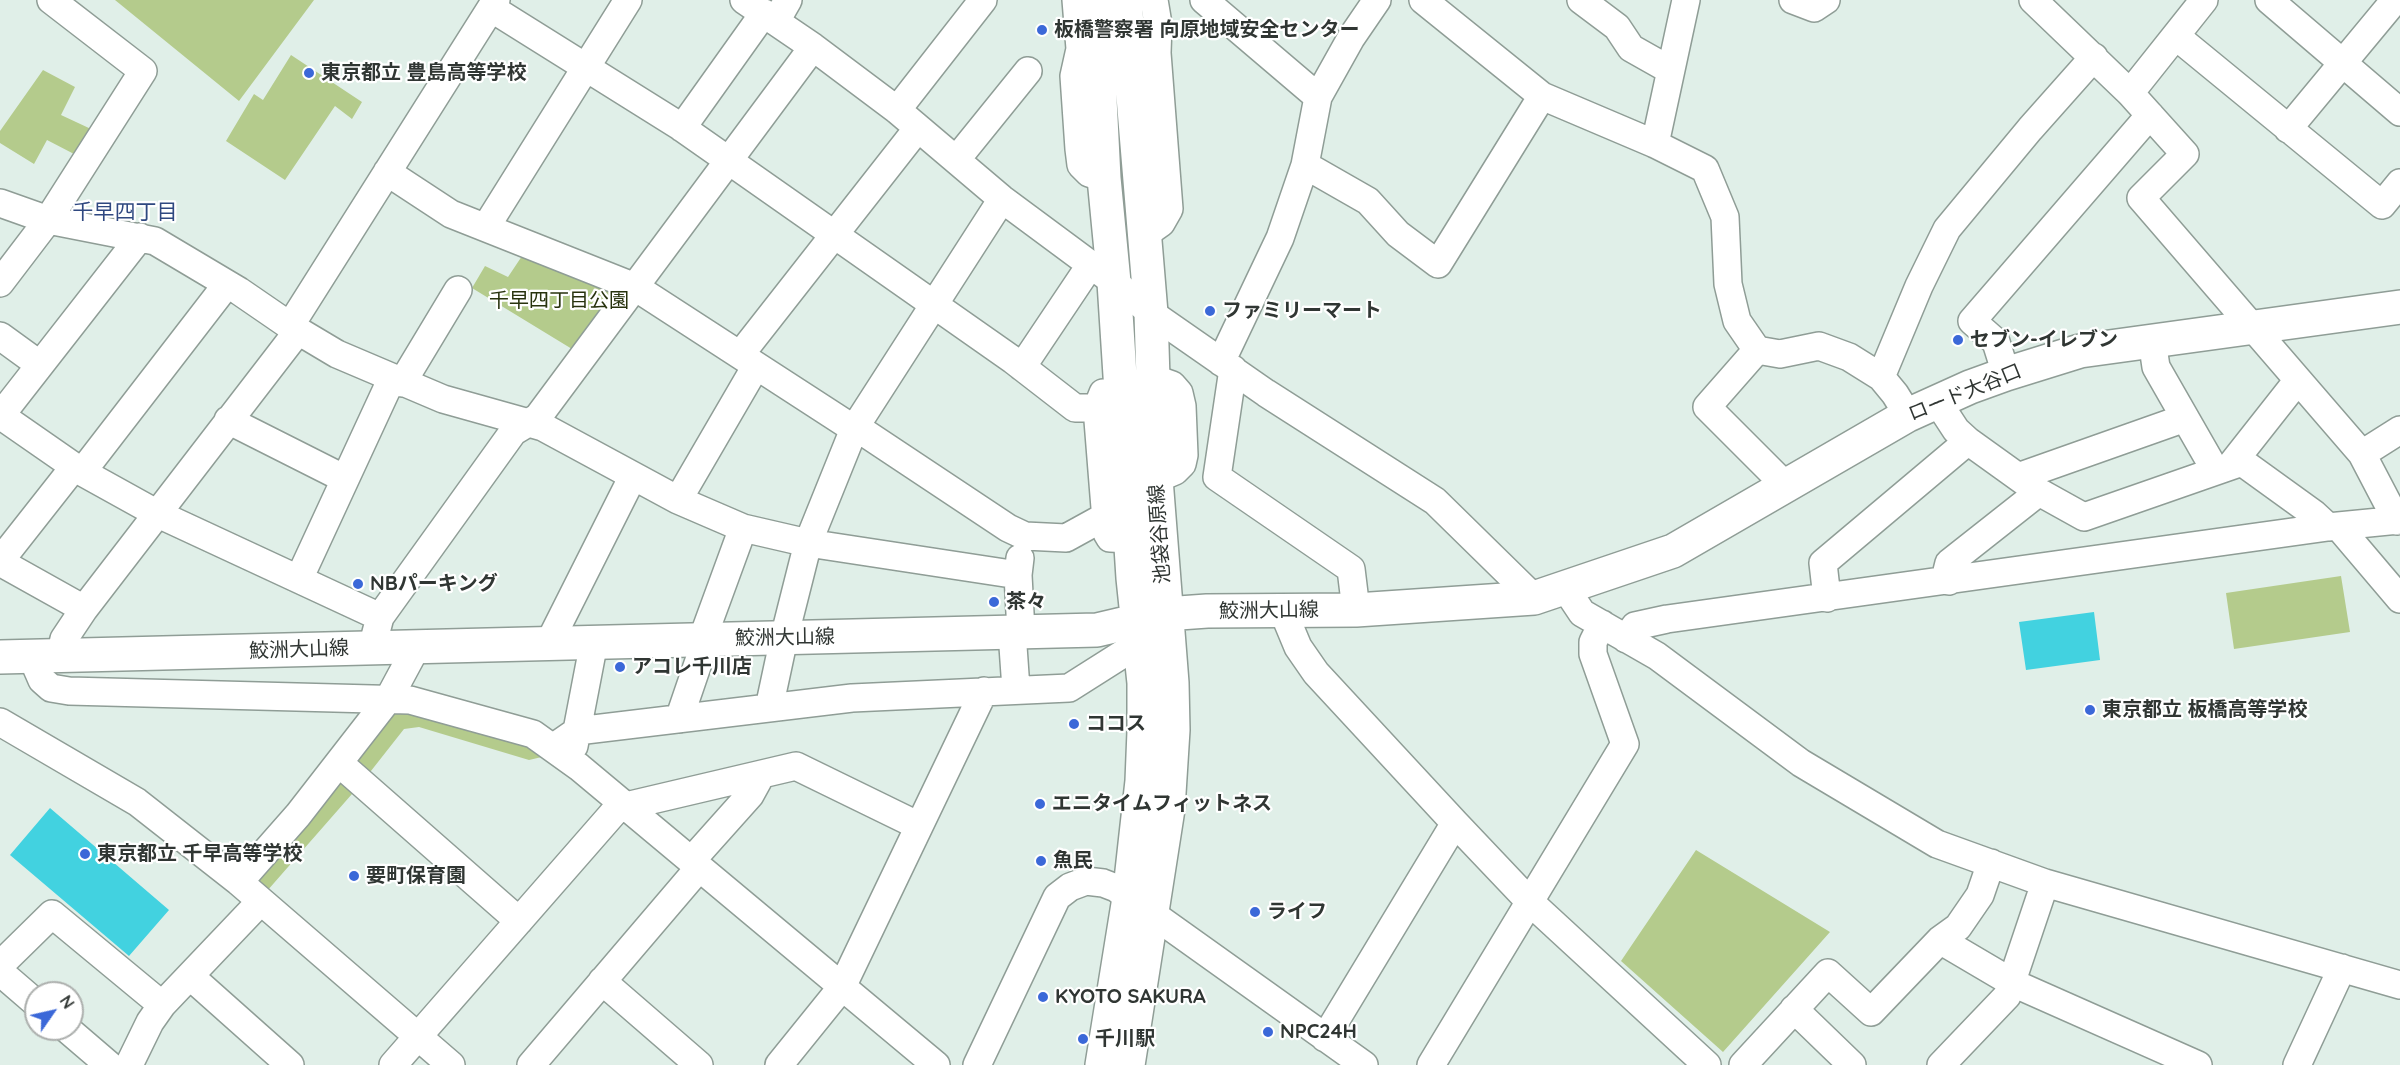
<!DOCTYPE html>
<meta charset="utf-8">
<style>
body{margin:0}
#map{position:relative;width:2400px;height:1065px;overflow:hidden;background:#e0efe8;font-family:Quicksand,sans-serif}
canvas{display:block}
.north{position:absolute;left:24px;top:981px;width:60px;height:60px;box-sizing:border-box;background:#fff;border:2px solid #acafad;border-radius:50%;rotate:56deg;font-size:16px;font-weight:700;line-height:24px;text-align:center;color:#303633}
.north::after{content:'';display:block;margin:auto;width:21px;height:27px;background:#3b68d8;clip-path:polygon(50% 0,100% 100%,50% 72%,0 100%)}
</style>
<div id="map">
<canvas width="2400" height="1065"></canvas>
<div class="north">N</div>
</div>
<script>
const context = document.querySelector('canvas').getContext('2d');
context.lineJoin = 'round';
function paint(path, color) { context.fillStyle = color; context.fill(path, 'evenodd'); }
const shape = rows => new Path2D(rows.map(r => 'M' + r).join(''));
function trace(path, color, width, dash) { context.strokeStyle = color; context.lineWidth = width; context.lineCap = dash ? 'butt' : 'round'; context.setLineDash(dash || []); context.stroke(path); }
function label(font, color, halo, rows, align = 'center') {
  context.font = font + ' Quicksand,"Noto Sans JP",sans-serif'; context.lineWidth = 4.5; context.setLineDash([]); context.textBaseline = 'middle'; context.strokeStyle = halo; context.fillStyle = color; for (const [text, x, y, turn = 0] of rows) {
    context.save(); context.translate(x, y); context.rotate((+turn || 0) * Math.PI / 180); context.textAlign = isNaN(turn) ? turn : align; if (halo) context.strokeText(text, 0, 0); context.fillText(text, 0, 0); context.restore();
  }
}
const green = shape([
 [115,0,314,0,239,101],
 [291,55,362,102,352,119,335,106,285,180,226,141,254,94,263,100],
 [43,70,75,87,61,115,91,129,74,154,47,140,34,164,0,143,0,131],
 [526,250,617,286,572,349,472,288,485,266,508,277],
 [2341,576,2350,632,2234,649,2226,593],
 [393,707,527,741,546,756,529,760,419,727,404,729,367,776,350,758],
 [341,772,359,786,267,891,259,882,261,863],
 [1696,850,1830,932,1723,1052,1621,961]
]);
const water = shape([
 [2094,612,2100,660,2026,670,2019,622],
 [50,808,169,910,129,956,10,855]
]);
const minor = shape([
 [744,0,813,47,897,110,1002,199,1114,282,1151,313,1266,393,1435,501,1534,598],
 [1076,0,1080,49,1074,76,1079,149,1081,165,1089,173,1104,178],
 [1204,0,1318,97],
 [1423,0,1542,96,1655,144,1705,169,1725,217,1728,284,1737,321,1757,350,1780,354,1819,346,1849,357,1881,377,1895,394,1908,415],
 [1581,0,1617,27,1631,48,1670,70],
 [1793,0,1814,8,1826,0],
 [2033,0,2130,93,2185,154,2141,198,2362,454,2397,521],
 [2269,0,2400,112],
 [491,8,678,125,1013,360,1075,408,1097,408],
 [776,21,788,0],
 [2177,37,2382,205,2400,183],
 [1147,67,1157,53,1158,24,1154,0],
 [2130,93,2204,0],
 [897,110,983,0],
 [682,128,764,13],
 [2288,129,2395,0],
 [1655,144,1686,0],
 [956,160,1028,71],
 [1305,165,1368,201,1398,234,1438,264,1542,96],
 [387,172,451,214,635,287,854,429],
 [0,203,48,220,155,241,239,291,290,326,337,354,443,399,543,427,678,500,743,528,808,543,1018,575],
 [486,227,628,0],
 [1144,235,1161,223,1169,209,1157,53],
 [0,283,48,220,143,71,51,0],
 [290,326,496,0],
 [0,336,40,365],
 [2152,340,2156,367,2215,470],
 [1757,350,1707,407,1787,487],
 [740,355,918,128],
 [1221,362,1280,238,1305,165,1318,97,1351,38,1377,0],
 [1022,367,1091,264],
 [1233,369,1217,477,1351,569,1356,610],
 [2006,374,1996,342,1972,321,2150,115],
 [1881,377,1919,286,1947,229,2030,129,2094,57],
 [1152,378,1172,385,1179,393,1182,406,1184,455,1182,464,1175,471,1156,479],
 [402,383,458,290],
 [1103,393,1097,408,1107,533,1110,538,1131,539],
 [1937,401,1956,430,1968,441,2039,492,2084,517,2242,462,2314,514,2328,527],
 [0,415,82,472,156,513,380,617],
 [1,415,140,237],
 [228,420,345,479],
 [856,427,1008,528,1025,536,1066,538,1106,516],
 [2362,454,2400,430],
 [2231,465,2298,380],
 [82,472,227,284],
 [2018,477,2185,418],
 [678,500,756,366],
 [2338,526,2400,599],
 [1020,558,1018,575,1021,632],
 [0,561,74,467],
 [0,562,84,609],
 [299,579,392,378],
 [1949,581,1947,571,1949,563,2039,492],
 [1566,589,1582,613,1657,656,1801,763,1937,844,2045,883,2400,985],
 [1827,598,1823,563,1968,441],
 [1283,611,1298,647,1316,673,1455,823,1530,902,1707,1065],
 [1012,632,1016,689],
 [1626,639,1635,626,1667,619,2328,527,2400,520],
 [702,640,743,528],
 [549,643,633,476],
 [372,648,380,617,513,432,538,417,813,47],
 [60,656,64,639,84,609,298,331],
 [32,657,42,680,51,688,69,691,410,700,533,734,579,767,936,1065],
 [769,708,784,638,808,543,854,429,1002,199],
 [679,719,706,640],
 [0,722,137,802,239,882,451,1065],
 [574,746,594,642],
 [554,747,577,731,852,698,1069,688,1140,643],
 [339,763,519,921],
 [626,806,796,766,919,826],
 [691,861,750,795,761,775],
 [239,882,298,815,389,698,411,657,412,647],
 [1940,940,2013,983,2198,1065],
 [0,965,52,914,162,1005],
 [0,972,36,1003],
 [190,976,290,1065],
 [602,981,699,1065],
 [1794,1009,1852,1065],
 [67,1029,109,1065],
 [1325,1038,1455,823],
 [129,1065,150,1022,162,1005,261,901],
 [393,1065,622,803],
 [531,1065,699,868],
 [779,1065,842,987,984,691],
 [977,1065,1057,897,1070,887,1086,881,1103,883,1116,888,1364,1065],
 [1431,1065,1625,744,1593,654,1593,642,1602,624],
 [1743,1065,1828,973,1871,1012,1940,940,1958,927,1980,895,1991,863],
 [1941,1065,2007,996,2045,883],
 [2297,1065,2342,968]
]);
const major = shape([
 [1095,0,1104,178,1114,282,1133,578,1144,683,1144,731,1142,781,1129,898,1102,1065],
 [1125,0,1151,313,1156,479,1172,683,1173,730,1168,809,1128,1065],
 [0,657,1097,630,1165,614,1207,611,1356,610,1534,598,1673,551,1908,415,1970,387,2006,374,2080,351,2400,307]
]);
const markers = [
 [1042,30,6,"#3b68d8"],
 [309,73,6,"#3b68d8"],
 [1210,311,6,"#3b68d8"],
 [1958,340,6,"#3b68d8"],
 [358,584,6,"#3b68d8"],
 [994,602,6,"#3b68d8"],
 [620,667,6,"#3b68d8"],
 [2090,710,6,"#3b68d8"],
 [1074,724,6,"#3b68d8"],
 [1040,804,6,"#3b68d8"],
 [85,854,6,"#3b68d8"],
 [1041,861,6,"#3b68d8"],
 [354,876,6,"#3b68d8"],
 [1255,912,6,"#3b68d8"],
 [1043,997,6,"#3b68d8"],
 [1268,1032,6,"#3b68d8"],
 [1083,1039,6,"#3b68d8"]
];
const poiNames = [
 ["板橋警察署 向原地域安全センター",1054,30],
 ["東京都立 豊島高等学校",321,73],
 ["ファミリーマート",1222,311],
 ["セブン-イレブン",1970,340],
 ["NBパーキング",370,584],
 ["茶々",1006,602],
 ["アコレ千川店",632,667],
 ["東京都立 板橋高等学校",2102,710],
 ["ココス",1086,724],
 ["エニタイムフィットネス",1052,804],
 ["東京都立 千早高等学校",97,854],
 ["魚民",1053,861],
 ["要町保育園",366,876],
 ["ライフ",1267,912],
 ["KYOTO SAKURA",1055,997],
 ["NPC24H",1280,1032],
 ["千川駅",1095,1039]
];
const parkNames = [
 ["千早四丁目公園",559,301]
];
const streetNames = [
 ["ロード大谷口",1965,393,-22],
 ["池袋谷原線",1160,534,-94],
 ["鮫洲大山線",1269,611,-1],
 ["鮫洲大山線",785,638,-1],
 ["鮫洲大山線",299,650,-2]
];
const neighbourhoodNames = [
 ["千早四丁目",125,213]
];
paint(green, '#b4cb8c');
paint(water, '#42d2e0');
trace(minor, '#8f9d96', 30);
trace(major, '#8f9d96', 36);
trace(minor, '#fff', 27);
trace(major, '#fff', 33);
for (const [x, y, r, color] of markers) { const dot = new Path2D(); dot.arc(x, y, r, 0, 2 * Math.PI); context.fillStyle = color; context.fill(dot); trace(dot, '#fff', 2); }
label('bold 20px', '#303633', '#fff', poiNames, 'left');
label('20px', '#28330e', '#fff', parkNames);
label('20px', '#303633', '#fff', streetNames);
label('21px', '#2f4880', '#fff', neighbourhoodNames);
</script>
